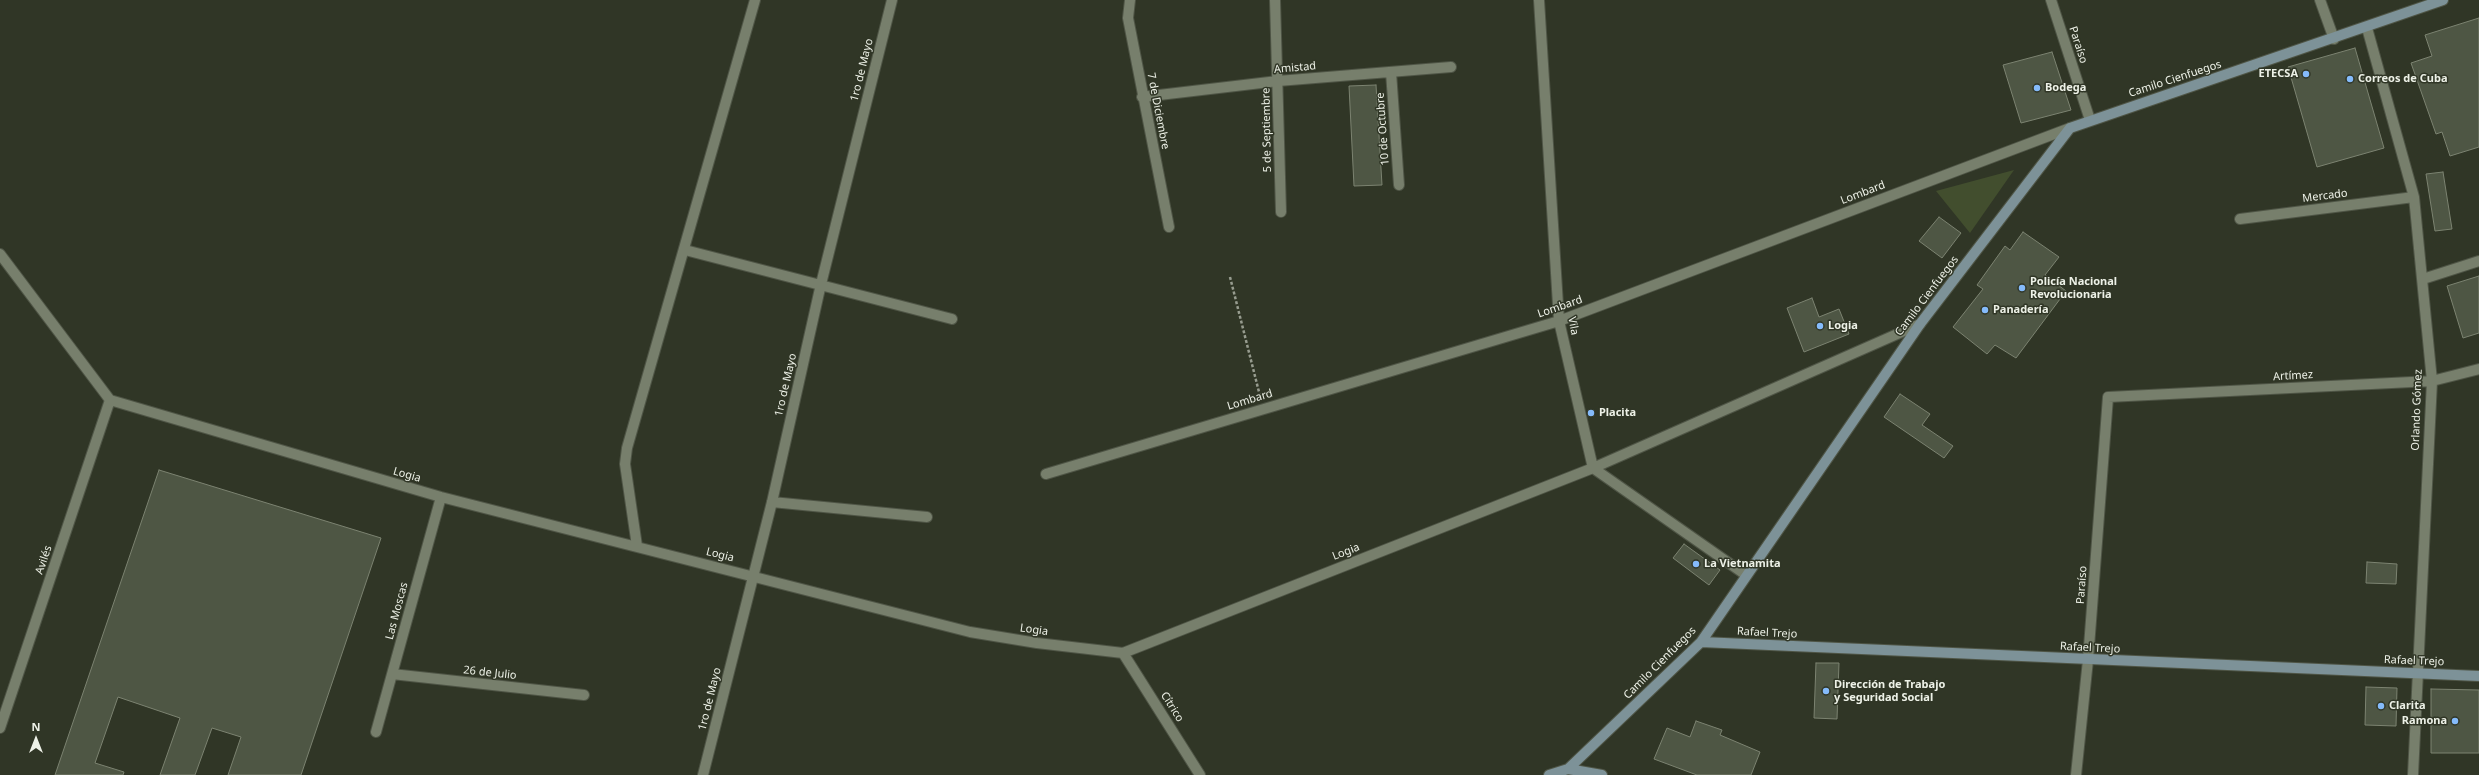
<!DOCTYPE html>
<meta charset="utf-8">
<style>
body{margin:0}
#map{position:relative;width:2479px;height:775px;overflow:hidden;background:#303626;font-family:"Noto Sans",sans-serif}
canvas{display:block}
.north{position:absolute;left:16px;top:719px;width:40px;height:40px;-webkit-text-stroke:3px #303626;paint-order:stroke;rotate:0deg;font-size:11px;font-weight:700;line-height:16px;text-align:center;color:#edf1e7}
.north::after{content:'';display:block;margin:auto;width:14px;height:18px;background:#edf1e7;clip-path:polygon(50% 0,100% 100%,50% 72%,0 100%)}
</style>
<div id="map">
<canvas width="2479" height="775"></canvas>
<div class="north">N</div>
</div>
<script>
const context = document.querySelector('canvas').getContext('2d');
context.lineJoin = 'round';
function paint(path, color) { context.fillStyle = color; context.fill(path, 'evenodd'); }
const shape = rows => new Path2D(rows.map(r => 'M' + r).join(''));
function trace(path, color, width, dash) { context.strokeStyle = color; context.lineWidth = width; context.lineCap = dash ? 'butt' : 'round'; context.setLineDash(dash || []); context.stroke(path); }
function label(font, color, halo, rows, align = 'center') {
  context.font = font + ' "Noto Sans",sans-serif'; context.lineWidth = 3; context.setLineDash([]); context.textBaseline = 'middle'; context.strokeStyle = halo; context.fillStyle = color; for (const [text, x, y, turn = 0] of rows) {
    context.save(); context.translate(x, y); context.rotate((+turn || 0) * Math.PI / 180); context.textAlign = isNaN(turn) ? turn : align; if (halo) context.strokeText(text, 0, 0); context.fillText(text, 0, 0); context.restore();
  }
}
const green = shape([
 [2014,170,1970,233,1936,191]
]);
const building = shape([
 [2479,18,2479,147,2450,156,2442,132,2436,134,2411,63,2432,56,2425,35,2479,18],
 [2355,48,2384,148,2317,167,2288,67,2355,48],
 [2052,52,2071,110,2021,123,2003,65,2052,52],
 [1376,85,1382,185,1354,186,1349,86,1376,85],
 [2443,172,2452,229,2435,231,2426,174,2443,172],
 [1939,217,1961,233,1942,258,1919,241,1939,217],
 [2023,232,2059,257,2045,275,2066,291,2016,358,1995,345,1987,354,1953,327,1983,289,1977,285,2005,246,2010,250,2023,232],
 [2479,276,2479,333,2463,338,2447,286,2479,276],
 [1812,298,1819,317,1839,309,1849,334,1804,352,1787,308,1812,298],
 [1900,394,1930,414,1922,425,1953,446,1944,458,1884,417,1900,394],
 [159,470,381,538,301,775,228,775,241,737,212,728,195,775,160,775,180,718,118,697,95,763,124,772,123,775,55,775,159,470],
 [1684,544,1720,570,1709,585,1673,558,1684,544],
 [2367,562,2397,564,2396,584,2366,583,2367,562],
 [1816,663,1839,663,1837,719,1814,718,1816,663],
 [2366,687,2397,688,2396,726,2365,725,2366,687],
 [2431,689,2479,690,2479,753,2431,753,2431,689],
 [1696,721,1722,730,1720,735,1760,752,1751,775,1697,775,1654,759,1667,728,1690,737,1696,721]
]);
const path = shape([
 [1230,277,1260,396]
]);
const street = shape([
 [1130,0,1128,18,1169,227],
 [1275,0,1281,212],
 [1539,0,1559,321,1593,468,1746,575],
 [2051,0,2090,120],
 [2320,0,2334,39],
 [2367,28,2414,197,2432,381,2413,775],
 [1391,72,1399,185],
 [1142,97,1278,81,1451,67],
 [2240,219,2414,197],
 [685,250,952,319],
 [0,254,110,400],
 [2423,279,2479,261],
 [110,400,441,497,970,632,1037,643,1123,653,1593,468,1920,324],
 [1046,474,1559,321,2070,128],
 [772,502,927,517],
 [637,546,625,464,627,448,755,0],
 [1123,653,1200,775],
 [392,674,584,695],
 [0,728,110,400],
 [376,732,441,497],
 [703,775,772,502,821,284,892,0],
 [2076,775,2088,660,2108,397,2432,381,2479,369]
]);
const secondary = shape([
 [1701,642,2479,676],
 [1568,769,1602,775],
 [1549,775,1568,769,1701,642,1920,324,2070,128,2443,0]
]);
const markers = [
 [2306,74,4,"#85bbfb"],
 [2350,79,4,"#85bbfb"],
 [2037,88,4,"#85bbfb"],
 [2022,288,4,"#85bbfb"],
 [1985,310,4,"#85bbfb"],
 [1820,326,4,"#85bbfb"],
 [1591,413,4,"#85bbfb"],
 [1696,564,4,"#85bbfb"],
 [1826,691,4,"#85bbfb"],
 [2381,706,4,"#85bbfb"],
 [2455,721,4,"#85bbfb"]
];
const streetNames = [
 ["Paraíso",2078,45,72],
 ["Amistad",1295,68,-5],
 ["1ro de Mayo",862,70,-76],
 ["Camilo Cienfuegos",2175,79,-18],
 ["7 de Diciembre",1158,111,79],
 ["10 de Octubre",1383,129,-94],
 ["5 de Septiembre",1267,130,-91],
 ["Lombard",1863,193,-21],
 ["Mercado",2325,196,-7],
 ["Camilo Cienfuegos",1927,296,-53],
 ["Lombard",1560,307,-19],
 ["Vila",1573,326,79],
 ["Artímez",2293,376,-3],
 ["1ro de Mayo",786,385,-77],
 ["Lombard",1250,400,-17],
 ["Orlando Gómez",2417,410,-88],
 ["Logia",407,475,16],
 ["Logia",1346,552,-21],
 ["Logia",720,555,14],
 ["Avilés",44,560,-71],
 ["Paraíso",2082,585,-86],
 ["Las Moscas",397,611,-75],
 ["Logia",1034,630,8],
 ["Rafael Trejo",1767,633,3],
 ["Rafael Trejo",2090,648,3],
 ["Rafael Trejo",2414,661,2],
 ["Camilo Cienfuegos",1660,663,-45],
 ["26 de Julio",490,673,6],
 ["1ro de Mayo",710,699,-76],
 ["Cítrico",1172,707,58]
];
const poiNames = [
 ["ETECSA",2298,74,"right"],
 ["Correos de Cuba",2358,79],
 ["Bodega",2045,88],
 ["Policía Nacional",2030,282],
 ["Revolucionaria",2030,295],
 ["Panadería",1993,310],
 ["Logia",1828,326],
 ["Placita",1599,413],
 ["La Vietnamita",1704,564],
 ["Dirección de Trabajo",1834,685],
 ["y Seguridad Social",1834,698],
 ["Clarita",2389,706],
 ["Ramona",2447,721,"right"]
];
paint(green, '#424e2e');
paint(building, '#4e5644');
trace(building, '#7c8371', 1);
trace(street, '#4f5546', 12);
trace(secondary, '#4f5546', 12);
trace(path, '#979c8f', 2.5, [3, 2]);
trace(street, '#777f6c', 10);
trace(secondary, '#7d9298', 10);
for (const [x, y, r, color] of markers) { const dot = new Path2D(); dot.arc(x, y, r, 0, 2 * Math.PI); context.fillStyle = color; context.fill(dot); trace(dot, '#303626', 1.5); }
label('11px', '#edf1e7', '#303626', streetNames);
label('bold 11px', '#edf1e7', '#303626', poiNames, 'left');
</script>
